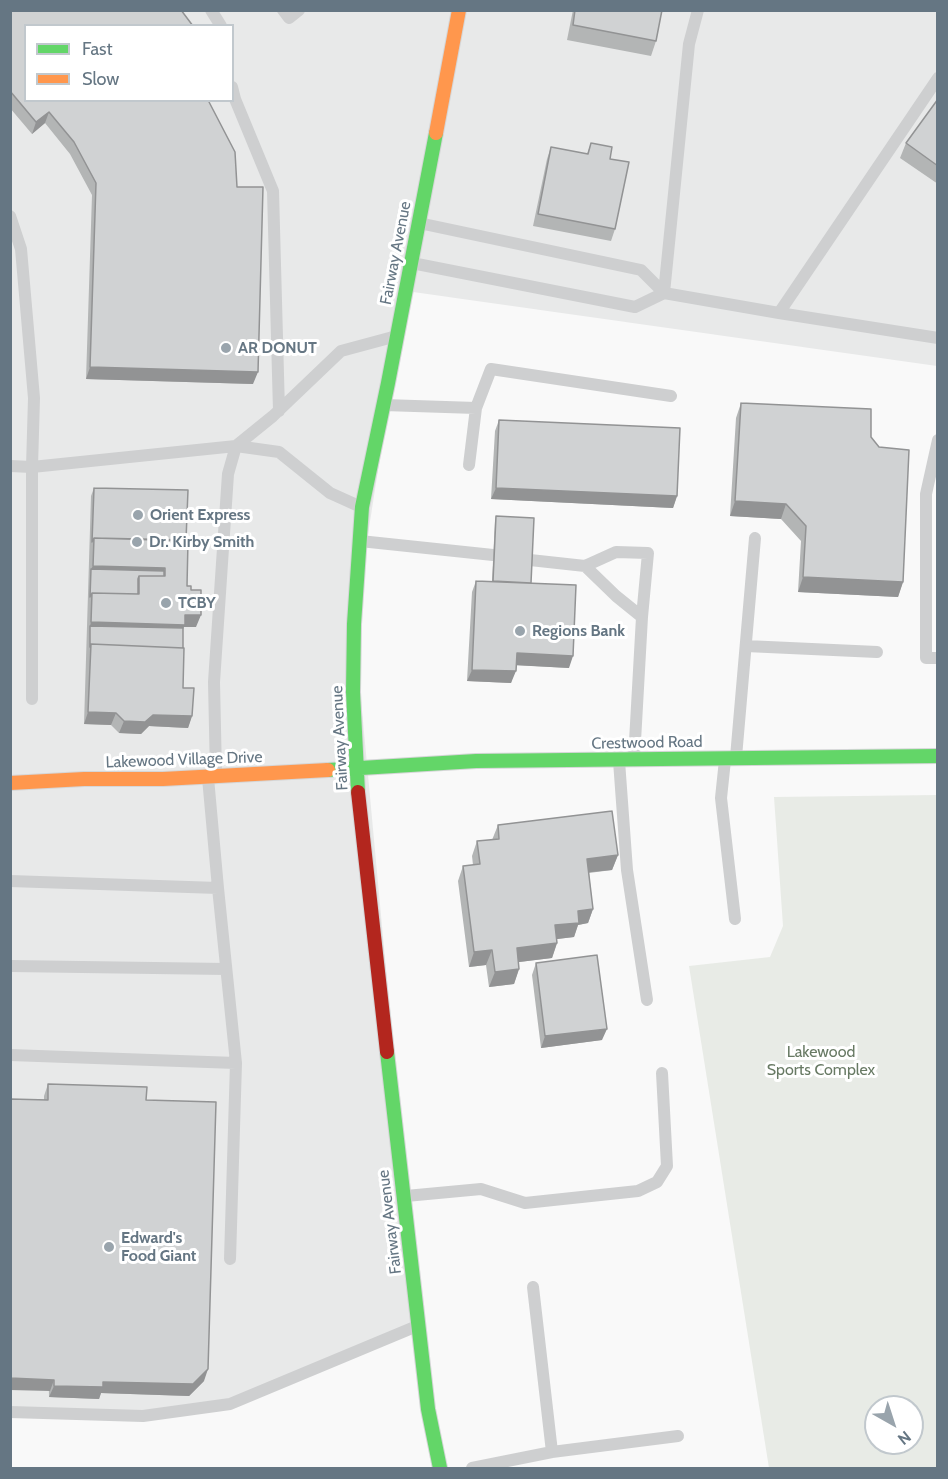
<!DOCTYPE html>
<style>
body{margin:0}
#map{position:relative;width:948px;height:1479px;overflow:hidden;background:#f9f9f9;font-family:Cabin,sans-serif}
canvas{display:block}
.frame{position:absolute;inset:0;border:12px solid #657683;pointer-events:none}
.legend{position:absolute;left:24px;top:24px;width:210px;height:78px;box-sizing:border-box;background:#fff;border:2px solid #c1c8cd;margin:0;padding:8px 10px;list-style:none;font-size:18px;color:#657683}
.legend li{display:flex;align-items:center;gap:12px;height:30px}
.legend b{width:30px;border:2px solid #c1c8cd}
.north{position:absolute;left:864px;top:1395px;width:60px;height:60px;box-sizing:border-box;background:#fff;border:2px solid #c1c8cd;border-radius:50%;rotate:141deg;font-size:16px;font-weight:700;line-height:24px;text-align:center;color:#657683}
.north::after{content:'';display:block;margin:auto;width:21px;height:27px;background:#99a4ac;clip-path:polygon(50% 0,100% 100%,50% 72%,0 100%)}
</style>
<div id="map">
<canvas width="948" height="1479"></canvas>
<div class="frame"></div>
<ul class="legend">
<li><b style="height:8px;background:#63d668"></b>Fast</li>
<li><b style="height:8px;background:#ff974d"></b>Slow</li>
</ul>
<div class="north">N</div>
</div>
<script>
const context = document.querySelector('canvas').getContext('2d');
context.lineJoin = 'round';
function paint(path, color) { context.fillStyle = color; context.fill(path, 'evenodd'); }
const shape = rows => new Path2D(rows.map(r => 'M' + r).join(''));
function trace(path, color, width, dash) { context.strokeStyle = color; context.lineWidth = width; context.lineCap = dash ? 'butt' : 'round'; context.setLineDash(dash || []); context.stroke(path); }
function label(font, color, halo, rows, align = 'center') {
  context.font = font + ' Cabin,sans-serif'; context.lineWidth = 6; context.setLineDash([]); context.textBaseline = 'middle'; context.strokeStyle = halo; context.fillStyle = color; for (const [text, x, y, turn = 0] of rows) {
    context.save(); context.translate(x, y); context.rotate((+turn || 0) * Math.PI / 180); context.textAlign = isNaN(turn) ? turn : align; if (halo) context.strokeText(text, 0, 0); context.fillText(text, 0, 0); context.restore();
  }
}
const built = shape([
 [11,11,937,11,937,366,406,291,354,624,419,1325,230,1404,143,1416,11,1412],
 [26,26,232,26,232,100,26,100]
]);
const green = shape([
 [937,795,937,1468,769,1468,689,966,770,957,783,926,774,797],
 [876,1407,912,1407,912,1443,876,1443]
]);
const lane = shape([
 [211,10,221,26],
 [283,10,289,18,299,10],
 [698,10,689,44,664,293,779,313,938,78],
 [232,87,235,99,273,191,279,411],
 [10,216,21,249,34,398,32,467,32,699],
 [412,263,635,307,664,293,641,270,419,223],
 [779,313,938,338],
 [384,405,476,408,491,369,671,396],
 [938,440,926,494,926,658,938,658],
 [469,465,476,408],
 [10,466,32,467,236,446,279,452,330,493,361,507],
 [360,541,493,555],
 [530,560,585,566,616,552,648,553,642,617,634,759],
 [585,566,616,596,642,617],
 [746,646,877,652],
 [736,757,755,538],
 [725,760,721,798,735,919],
 [619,761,627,870,647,1000],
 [216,774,214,682,228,474,236,446,273,416,341,351,393,337],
 [10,881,218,888],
 [10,966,226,969],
 [10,1055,236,1063,218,888,208,778],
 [406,1196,481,1189,525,1203,638,1191,657,1182,667,1166,662,1073],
 [230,1259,236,1063],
 [533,1287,552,1452],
 [10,1412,143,1416,230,1404,417,1326],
 [472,1468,552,1452,678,1436]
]);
const fast = shape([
 [328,770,476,761,938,756],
 [358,792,353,692,354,624,362,507,388,383,436,133],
 [387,1052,428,1409,440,1468]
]);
const slow = shape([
 [436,133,459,10],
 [10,783,84,779,163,779,328,770]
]);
const jam = shape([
 [358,792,387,1052]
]);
const wall = shape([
 [10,10,26,26,237,187,253,384,86,379,92,195,70,154,45,123,32,134,10,108],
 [573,10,662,10,656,41,651,56,567,40],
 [938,99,938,184,900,158,906,143],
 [591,143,610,159,615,229,611,241,533,226,547,159,551,147,587,154],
 [741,403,903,582,898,597,798,592,801,541,781,519,730,516,736,418],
 [499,420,677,496,673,508,491,499,495,431],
 [94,488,186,540,187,586,191,590,196,627,184,627,183,628,183,688,192,716,188,728,149,726,141,734,119,733,111,725,84,724,91,496],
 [496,516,531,583,569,668,516,665,511,683,467,681,472,592,476,581,492,581,495,520],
 [498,825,618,855,612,870,589,873,593,909,588,923,578,925,574,937,557,939,557,943,552,958,519,962,519,969,514,984,489,987,486,965,469,967,458,881,463,866,473,865,472,856,477,841,492,840],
 [536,963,602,1040,541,1048,532,975],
 [48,1084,146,1100,204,1381,189,1396,101,1393,99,1399,49,1397,44,1100,44,1096]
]);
const shadedWall = shape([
 [49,112,45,123,32,134,36,122],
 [90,367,258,372,253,384,86,379],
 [496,488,677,496,673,508,491,499],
 [735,501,786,504,781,519,730,516],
 [93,566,165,568,161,579,91,569],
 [803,577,903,582,898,597,798,592],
 [185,615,201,615,196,627,184,627,180,636,90,626,91,622],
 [517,653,573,656,569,668,512,665],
 [472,670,516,671,511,683,467,681],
 [88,712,116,713,111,725,84,724],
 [153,715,192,716,188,728,149,726,141,734,119,733,124,721],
 [618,855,612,870,582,873,587,859],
 [593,909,588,923,578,925,574,937,549,940,555,925,578,911],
 [557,943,552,958,511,963,517,948],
 [492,950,486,965,469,967,474,952],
 [519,969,514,984,489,987,495,972],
 [607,1029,602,1040,541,1048,545,1036],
 [208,1369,204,1381,189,1396,101,1393,99,1399,49,1397,54,1386,103,1382],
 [10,1378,54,1380,50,1391,10,1390]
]);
const building = shape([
 [10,10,181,10,193,26,26,26,26,100,208,100,235,152,237,187,263,187,258,372,90,367,96,183,74,142,49,112,36,122,10,91,10,10],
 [575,10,662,10,656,41,573,25,575,10],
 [938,99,938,166,906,143,938,99],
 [591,143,612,147,610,159,629,162,615,229,538,214,551,147,588,154,591,143],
 [741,403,871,409,871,437,879,447,909,450,903,582,803,577,806,526,786,504,735,501,741,403],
 [499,420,680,428,677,496,496,488,499,420],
 [94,488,188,490,186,540,94,538,92,542,94,488],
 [496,516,534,518,531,583,493,581,496,516],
 [94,538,188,541,187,586,191,586,191,590,201,590,201,615,185,615,185,625,91,622,92,593,139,594,139,576,165,576,165,568,93,566,94,538],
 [91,569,164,571,164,576,139,576,138,579,138,594,92,593,90,597,91,569],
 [476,581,576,585,573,656,517,653,516,671,472,670,476,581],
 [90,626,183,628,183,648,91,644,90,647,90,626],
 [91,644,184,648,183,688,194,688,192,716,153,715,145,722,124,721,116,713,88,712,91,644],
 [612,811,618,855,587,859,593,909,578,911,579,923,555,925,557,943,517,948,519,969,495,972,492,950,474,952,463,866,480,864,477,841,499,839,498,825,612,811],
 [597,955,607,1029,545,1036,536,963,597,955],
 [48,1084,147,1087,146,1100,216,1102,208,1369,193,1384,103,1382,103,1387,54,1386,54,1380,10,1378,10,1099,48,1100,48,1084]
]);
const markers = [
 [226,348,6,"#99a4ac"],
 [138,515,6,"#99a4ac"],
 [137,542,6,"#99a4ac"],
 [166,603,6,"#99a4ac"],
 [520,631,6,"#99a4ac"],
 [109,1247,6,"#99a4ac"]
];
const streetNames = [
 ["Fairway Avenue",396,253,-79],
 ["Fairway Avenue",340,738,-93],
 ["Crestwood Road",647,743,-1],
 ["Lakewood Village Drive",184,760,-2],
 ["Fairway Avenue",390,1222,-97]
];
const poiNames = [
 ["AR DONUT",238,348],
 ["Orient Express",150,515],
 ["Dr. Kirby Smith",149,542],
 ["TCBY",178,603],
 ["Regions Bank",532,631],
 ["Edward's",121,1238],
 ["Food Giant",121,1256]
];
const parkNames = [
 ["Lakewood",821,1052],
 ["Sports Complex",821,1070]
];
paint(built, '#e8e9e9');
paint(green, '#e8ebe6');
trace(fast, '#d5d6d7', 16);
trace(slow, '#d5d6d7', 16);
trace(jam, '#d5d6d7', 16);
trace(lane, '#cecfd0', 12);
trace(fast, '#63d668', 14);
trace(slow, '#ff974d', 14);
trace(jam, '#b3261e', 14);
paint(wall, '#b3b5b5');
paint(shadedWall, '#929394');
paint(building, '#d0d2d3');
trace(building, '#929394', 1.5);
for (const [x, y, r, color] of markers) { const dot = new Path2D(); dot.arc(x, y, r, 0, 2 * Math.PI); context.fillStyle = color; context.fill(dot); trace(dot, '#fff', 2); }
label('16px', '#657683', '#fff', streetNames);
label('bold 16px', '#657683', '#fff', poiNames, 'left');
label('16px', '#687a64', '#fff', parkNames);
</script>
